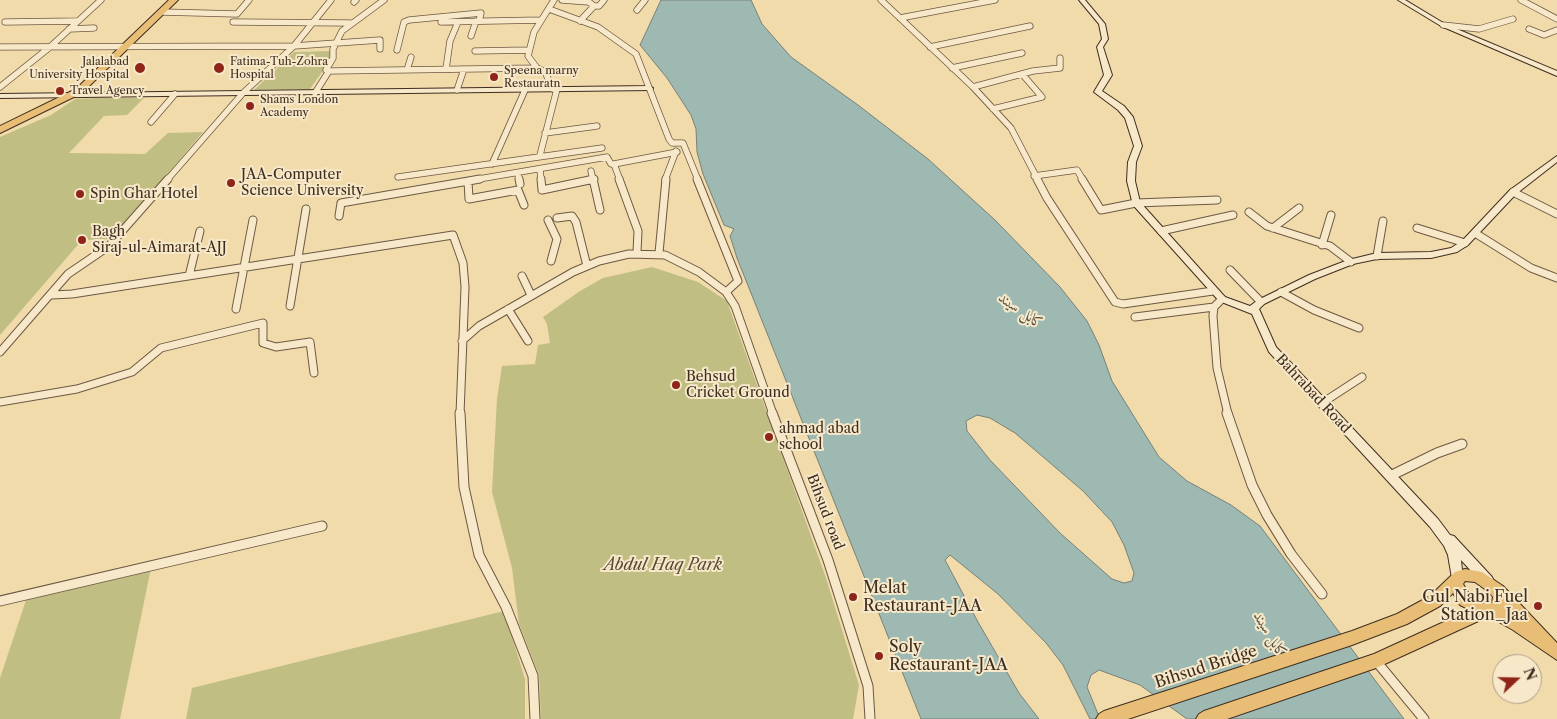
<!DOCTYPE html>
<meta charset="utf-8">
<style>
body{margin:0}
#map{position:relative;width:1557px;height:719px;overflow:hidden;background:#f1dbab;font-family:"Libre Caslon Text",serif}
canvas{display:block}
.north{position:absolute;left:1492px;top:654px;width:50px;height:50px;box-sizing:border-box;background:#f6e8c8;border:1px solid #ad9d85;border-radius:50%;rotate:69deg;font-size:14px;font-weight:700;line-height:20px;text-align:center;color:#3f2d20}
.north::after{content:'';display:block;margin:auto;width:18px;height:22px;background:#8f2418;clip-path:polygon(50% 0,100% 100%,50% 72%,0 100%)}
</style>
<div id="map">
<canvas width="1557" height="719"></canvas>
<div class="north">N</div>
</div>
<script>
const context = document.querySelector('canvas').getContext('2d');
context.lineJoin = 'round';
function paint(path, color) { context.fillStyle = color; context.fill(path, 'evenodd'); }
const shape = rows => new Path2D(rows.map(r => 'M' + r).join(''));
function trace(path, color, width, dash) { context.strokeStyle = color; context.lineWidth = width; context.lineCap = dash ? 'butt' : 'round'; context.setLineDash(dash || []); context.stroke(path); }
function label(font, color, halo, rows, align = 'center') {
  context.font = font + ' "Libre Caslon Text",Amiri,serif'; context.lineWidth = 4; context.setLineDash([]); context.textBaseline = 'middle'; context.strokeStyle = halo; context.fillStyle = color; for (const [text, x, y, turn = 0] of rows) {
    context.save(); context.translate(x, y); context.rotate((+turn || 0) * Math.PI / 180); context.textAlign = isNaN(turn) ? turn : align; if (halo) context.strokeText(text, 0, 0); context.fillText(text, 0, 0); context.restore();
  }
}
const green = shape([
 [332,51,329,62,310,89,254,90,294,52],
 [97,98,144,98,127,115,104,116,69,153,145,154,168,133,203,132,113,239,82,240,0,335,0,137,51,115,75,99],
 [652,267,698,282,727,301,826,578,859,685,853,719,541,719,539,675,519,624,512,568,492,492,497,399,502,366,535,364,538,345,550,343,547,324,543,317,580,291,603,278],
 [151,568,120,719,0,719,0,678,26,600],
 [504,611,525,679,525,719,186,719,192,688]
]);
const water = shape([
 [661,0,751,0,762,24,791,57,858,105,928,159,995,220,1060,287,1087,321,1099,345,1112,381,1159,457,1187,481,1231,505,1260,526,1404,719,1187,719,1140,685,1099,670,1091,675,1087,687,1100,719,1090,719,1063,665,1046,643,998,594,950,555,945,560,978,622,1019,693,1039,719,921,719,737,258,730,236,734,229,724,225,703,174,697,152,696,129,691,115,667,78,640,45,661,0],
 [977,415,990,418,1015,433,1083,491,1112,522,1124,545,1134,573,1132,581,1124,583,1112,579,1060,533,990,460,967,431,966,421,977,415]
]);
const streetFar2 = shape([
 [562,0,589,2,594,6],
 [881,0,973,87,1011,128,1038,180],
 [1521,0,1557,19],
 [354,2,356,0],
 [549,9,598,27,636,54,669,139,672,143,683,143,698,180],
 [637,10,645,0],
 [162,12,237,14,249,0],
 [900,18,995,0],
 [580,21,594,6,599,6,604,0],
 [5,22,77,21],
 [233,22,350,23],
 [441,22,541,20],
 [1443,25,1479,29,1513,19],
 [69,29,94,28],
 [1529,29,1544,35,1557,30],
 [471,36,476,21],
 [0,47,294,46,380,40,380,49],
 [930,47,1030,26],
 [397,50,404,22,409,20,481,13,479,21],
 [475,51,529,50],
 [952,68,1022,53],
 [446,69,450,41,458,22],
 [407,70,411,57],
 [329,71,537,68],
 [0,87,50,47,101,0],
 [973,87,1033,71,1060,68,1060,58],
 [553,89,545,72,537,68,528,56,534,32,554,0],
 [457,90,464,69],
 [315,93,329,71,326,70,333,58,333,49,342,31,384,0],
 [993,109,1042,97,1023,75],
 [151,122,175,94],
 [545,133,597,126],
 [540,155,557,89],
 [492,164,525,90],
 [540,169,541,180],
 [591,171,593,180],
 [518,173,519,180],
 [1034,176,1077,170,1083,180],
 [398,177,602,148],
 [167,180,243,93,294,46,331,0],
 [473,180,607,157,611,164,614,164],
 [588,180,594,179],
 [620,180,614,164,677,152],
 [665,180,676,151]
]);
const streetFar1 = shape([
 [519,179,520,184],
 [541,179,542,190,594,179],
 [593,179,600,210],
 [619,179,638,231,637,252],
 [1037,179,1047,198,1115,302,1123,304,1213,291],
 [1082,179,1101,210,1136,203,1217,200],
 [468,181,469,199,518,190,524,205],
 [1513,192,1557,214],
 [1249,212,1267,226,1330,246,1351,262],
 [339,216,341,203,480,179],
 [557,218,572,216,576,222,587,266],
 [548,220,557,239,551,261],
 [1273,228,1299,208],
 [1417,228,1465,243],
 [1161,231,1233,215],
 [1475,233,1531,268,1557,278],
 [1322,245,1331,215],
 [659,253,666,179],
 [1377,256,1383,221],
 [1230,270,1261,302],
 [189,276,200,231],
 [522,276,531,295],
 [726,292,735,306,773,414],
 [1281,292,1314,310,1359,328],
 [52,295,72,294,453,235,463,263,465,287,460,414],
 [1222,299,1214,307,1213,316,1217,368,1228,414],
 [290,306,306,209],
 [236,309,253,220],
 [508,309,528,341],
 [1135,317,1214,307],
 [462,341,479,326,573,272,599,261,629,254,665,255,699,272,726,292,738,281,697,179],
 [0,352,68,274,109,246,168,179],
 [0,402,77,389,132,372,161,348,263,323,263,343,276,347,310,342,314,373],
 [1322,403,1362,377]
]);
const street = shape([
 [460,413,464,487,479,555,506,607,533,676,535,719],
 [772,413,828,560,868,686,870,719],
 [1227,413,1252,485,1267,515,1291,554,1322,594],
 [1390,476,1437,453,1462,444],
 [0,601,322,526],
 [1376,661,1424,719]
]);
const secondary = shape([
 [1079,0,1085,0,1105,24,1108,39,1103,47,1112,75,1102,91,1124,106,1133,117,1142,146,1136,162,1135,181,1140,202,1225,297,1250,306,1258,300,1309,275,1348,260,1377,253,1431,252,1451,248,1462,241,1510,190,1557,156,1557,162,1516,194,1468,245,1457,252,1431,258,1377,259,1353,264,1315,279,1264,304,1259,309,1276,347,1438,519,1450,535,1454,536,1492,577,1494,581,1492,585,1488,587,1484,585,1461,560,1463,580,1461,584,1457,586,1453,584,1448,555,1444,546,1430,527,1269,352,1252,314,1219,301,1133,205,1127,181,1128,162,1134,146,1125,118,1118,110,1094,92,1104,75,1097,47,1102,39,1099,24,1079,0],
 [1398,0,1405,0,1445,24,1557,71,1557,76,1441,26,1398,0],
 [649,86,653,88,652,90,0,98,0,94,649,86]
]);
const primary = shape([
 [1465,569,1482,572,1503,586,1557,643,1557,660,1513,630,1497,621,1485,618,1376,668,1227,719,1196,719,1199,714,1204,711,1374,654,1470,610,1460,605,1453,593,1440,606,1407,624,1352,645,1128,719,1096,719,1099,714,1104,711,1352,631,1397,614,1430,596,1455,572,1465,569],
 [1465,581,1475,582,1489,592,1493,597,1492,603,1485,604,1470,595,1463,584,1465,581]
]);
const highway = shape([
 [169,0,178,0,82,93,0,133,0,126,76,89,169,0]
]);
const markers = [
 [140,68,6,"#8f2418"],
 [219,68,6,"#8f2418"],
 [494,77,5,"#8f2418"],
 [60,91,5,"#8f2418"],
 [250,106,5,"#8f2418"],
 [231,183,5,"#8f2418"],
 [80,194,5,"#8f2418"],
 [82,240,5,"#8f2418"],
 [676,385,5,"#8f2418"],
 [769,437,5,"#8f2418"],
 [853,597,5,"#8f2418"],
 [1538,606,5,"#8f2418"],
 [879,656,5,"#8f2418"]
];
const farPoinames = [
 ["Jalalabad",129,62,"right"],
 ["University Hospital",129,75,"right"],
 ["Fatima-Tuh-Zohra",230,62],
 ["Hospital",230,75],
 ["Speena marny",504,71],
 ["Restauratn",504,84],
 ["Travel Agency",70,91],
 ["Shams London",260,100],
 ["Academy",260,113]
];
const poiNames = [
 ["JAA-Computer",241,175],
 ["Science University",241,191],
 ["Spin Ghar Hotel",90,194],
 ["Bagh",92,232],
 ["Siraj-ul-Aimarat-AJJ",92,248],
 ["Behsud",686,377],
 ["Cricket Ground",686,393],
 ["ahmad abad",779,429],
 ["school",779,445]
];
const streetNames = [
 ["Bahrabad Road",1313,394,47],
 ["Bihsud road",825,512,69]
];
const waterNames = [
 ["کابل سيند",1021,311,35],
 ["کابل سيند",1270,635,59]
];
const nearParknames = [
 ["Abdul Haq Park",663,565]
];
const nearPoinames = [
 ["Melat",863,588],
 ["Restaurant-JAA",863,606],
 ["Gul Nabi Fuel",1528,597,"right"],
 ["Station_Jaa",1528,615,"right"],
 ["Soly",889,647],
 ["Restaurant-JAA",889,665]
];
const nearStreetnames = [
 ["Bihsud Bridge",1206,667,-18]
];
paint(green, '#c1be84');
paint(water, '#9db9b2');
trace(water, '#778178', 1);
trace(streetFar2, '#6c5843', 7);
trace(streetFar1, '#6c5843', 9);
trace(street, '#6c5843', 11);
trace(secondary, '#3f2d20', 2);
trace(primary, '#3f2d20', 2);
trace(highway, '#3f2d20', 2);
trace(streetFar2, '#f6e8c8', 5.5);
trace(streetFar1, '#f6e8c8', 7);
trace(street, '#f6e8c8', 9);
paint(secondary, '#f6e8c8');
paint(primary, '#e8be76');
paint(highway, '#e8be76');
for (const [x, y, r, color] of markers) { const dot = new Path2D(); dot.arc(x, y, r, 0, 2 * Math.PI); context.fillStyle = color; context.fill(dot); trace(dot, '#f6e8c8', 2); }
label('11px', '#3f2d20', '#f6e8c8', farPoinames, 'left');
label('14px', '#3f2d20', '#f6e8c8', poiNames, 'left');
label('14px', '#3f2d20', '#f6e8c8', streetNames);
label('italic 15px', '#565044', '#f6e8c8', waterNames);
label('italic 16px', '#594a34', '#f6e8c8', nearParknames);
label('16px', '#3f2d20', '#f6e8c8', nearPoinames, 'left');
label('16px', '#3f2d20', '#f6e8c8', nearStreetnames);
</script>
